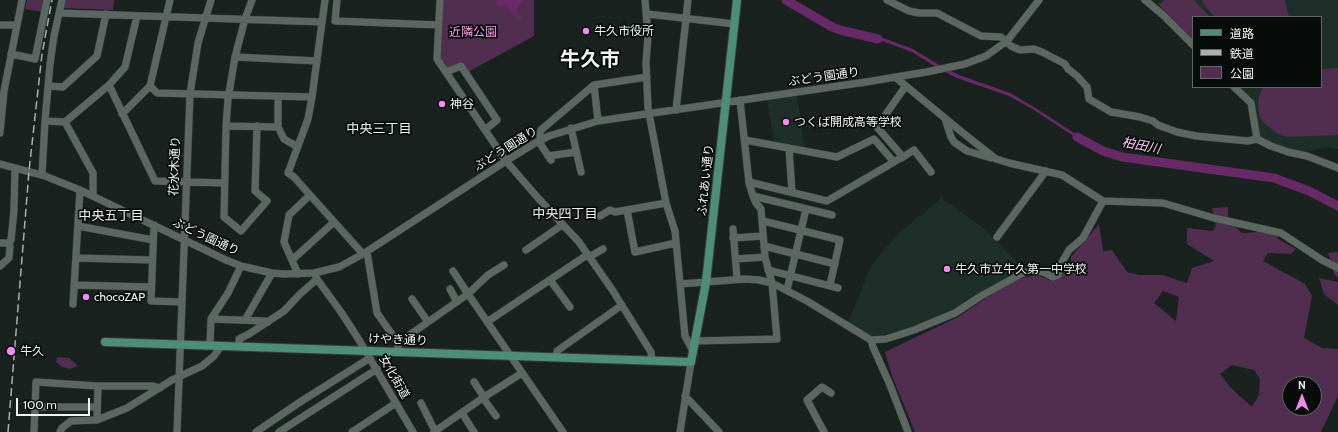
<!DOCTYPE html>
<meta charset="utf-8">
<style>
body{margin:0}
#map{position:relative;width:1338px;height:432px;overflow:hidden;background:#19221f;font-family:Cabin,"Noto Sans JP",sans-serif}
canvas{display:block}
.legend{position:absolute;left:1192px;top:16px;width:130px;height:72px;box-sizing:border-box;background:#070b09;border:1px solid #636866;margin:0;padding:5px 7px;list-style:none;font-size:12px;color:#edf4f1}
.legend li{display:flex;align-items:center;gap:8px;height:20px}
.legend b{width:20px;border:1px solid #636866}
.north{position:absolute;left:1282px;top:376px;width:40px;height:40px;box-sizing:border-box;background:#070b09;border:1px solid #636866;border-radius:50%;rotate:0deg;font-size:11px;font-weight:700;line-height:16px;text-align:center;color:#edf4f1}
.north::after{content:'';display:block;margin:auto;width:14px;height:18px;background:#f38af1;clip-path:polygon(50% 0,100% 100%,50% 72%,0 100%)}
.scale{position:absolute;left:16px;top:398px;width:74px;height:18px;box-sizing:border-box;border:2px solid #edf4f1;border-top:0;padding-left:5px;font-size:12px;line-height:14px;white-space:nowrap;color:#edf4f1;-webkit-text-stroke:3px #070b09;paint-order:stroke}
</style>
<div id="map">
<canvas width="1338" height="432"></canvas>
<ul class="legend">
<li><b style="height:5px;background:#4e8e79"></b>道路</li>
<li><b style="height:5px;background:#a9b1ae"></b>鉄道</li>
<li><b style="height:11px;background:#512e50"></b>公園</li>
</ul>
<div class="north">N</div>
<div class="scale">100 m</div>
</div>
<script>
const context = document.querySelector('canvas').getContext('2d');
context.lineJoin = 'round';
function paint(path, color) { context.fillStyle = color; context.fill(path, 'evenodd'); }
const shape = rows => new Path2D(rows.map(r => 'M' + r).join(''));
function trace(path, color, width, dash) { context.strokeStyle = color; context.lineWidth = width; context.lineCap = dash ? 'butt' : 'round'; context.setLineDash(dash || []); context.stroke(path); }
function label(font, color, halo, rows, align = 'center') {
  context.font = font + ' Cabin,"Noto Sans JP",sans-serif'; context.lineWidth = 3.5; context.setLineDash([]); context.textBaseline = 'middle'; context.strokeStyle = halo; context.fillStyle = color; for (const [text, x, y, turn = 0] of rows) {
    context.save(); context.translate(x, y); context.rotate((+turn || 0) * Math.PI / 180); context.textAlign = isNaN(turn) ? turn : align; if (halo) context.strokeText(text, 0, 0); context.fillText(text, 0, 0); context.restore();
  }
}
const built = shape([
 [1161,0,1338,0,1338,149,1325,147,1305,152,1288,149,1260,138,1254,115,1238,87,1321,87,1321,17,1193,17,1193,42,1157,7,1157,3],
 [797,96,805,149,774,143,767,100],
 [941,198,982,227,1026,271,949,313,887,337,870,335,848,323,871,266,897,235]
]);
const green = shape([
 [27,0,45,0,42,12,25,9],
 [66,0,114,0,113,10,64,8],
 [442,0,534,0,534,36,468,72,462,63,447,69,440,59],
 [1165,0,1194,0,1210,17,1193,17,1193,40,1159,5],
 [1202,0,1285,0,1289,17,1215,17,1204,5],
 [1338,68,1338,135,1288,137,1278,134,1263,122,1259,115,1258,99,1263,87,1321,87,1321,69],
 [1228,207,1228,221,1242,233,1275,231,1278,239,1296,249,1291,254,1268,253,1263,261,1305,284,1312,296,1304,338,1322,348,1338,349,1338,396,1321,432,915,432,892,376,885,352,958,317,998,290,1019,279,1036,275,1053,281,1071,267,1071,257,1099,224,1103,251,1112,250,1127,272,1139,275,1162,275,1187,283,1192,268,1214,261,1187,244,1187,228,1213,231,1216,225,1212,208],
 [1163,291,1179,297,1176,321,1154,303],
 [1232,365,1254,370,1260,379,1259,395,1252,407,1231,388,1220,374],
 [1290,384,1314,384,1314,408,1290,408],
 [1338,252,1338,278,1334,274,1328,253],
 [1319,278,1338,282,1338,305,1324,294],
 [59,357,69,358,78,366,70,369,62,367,56,362,57,358]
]);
const water = shape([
 [497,0,523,0,516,10,522,19,518,20,507,7,496,5],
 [868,34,886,39,913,49,941,66,959,75,1010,93,1034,107,1088,142,1086,144,1032,109,1009,96,957,78,939,69,912,52,885,42,867,37]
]);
const river = shape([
 [786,0,832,27,840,30,878,39],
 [1077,137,1103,151,1122,157,1274,178,1309,191,1338,206]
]);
const minor = shape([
 [170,0,150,86,157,93,312,97],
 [252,0,245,19,235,57,228,99,226,126,224,217,241,231,267,201,255,191,257,126],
 [337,0,335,21,439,25],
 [440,0,437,59,506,161,538,198,579,242,613,291,651,352,652,360],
 [645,0,648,36,646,62,648,108,666,203,675,231,685,336,693,351],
 [887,0,909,11,919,13,937,13,981,36,1001,37,1011,46,1020,50,1034,49,1042,52,1065,64,1068,69,1077,76,1087,87,1089,99,1111,112,1140,117,1153,121,1158,125,1177,132,1196,136,1248,141,1257,139,1271,146,1288,152,1307,156,1338,168],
 [1145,0,1163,15,1193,45],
 [59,13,322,22],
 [647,14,735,24],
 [0,25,17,25],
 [11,54,35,59,47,0],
 [235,57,317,61],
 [446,72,461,66,497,120,485,130],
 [895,77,963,133,996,159,1009,163,1062,175,1103,201,1163,203,1214,218,1281,233,1322,260,1338,268],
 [109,85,155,181,224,183],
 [594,85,598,121],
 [48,86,63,87,97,56,106,14],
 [1234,87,1251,103,1257,139],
 [278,97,278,127,284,139,298,147],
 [676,110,688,0],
 [122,114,150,86],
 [886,114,905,87],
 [945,119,951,137,954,142,967,151,991,158],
 [45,121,65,122,109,85,125,67,137,16],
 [65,122,93,173,93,196],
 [226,126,278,127],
 [876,126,903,157,893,162],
 [571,128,581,172],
 [0,133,4,91,22,0],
 [745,140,837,157,874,139,894,162,827,201,749,182],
 [789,148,792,192],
 [548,156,576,152],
 [903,157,914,150,931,172],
 [551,160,541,145,540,133,541,130,594,85,647,77],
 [0,164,45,176,80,190,226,260,241,266,272,273,284,274,314,273,339,267,363,254,506,161,535,143,549,136,598,121,866,82,926,72,965,64,986,56,1007,41,1039,0],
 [42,175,45,121,50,64,54,36,62,0],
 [310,195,363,254],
 [753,196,832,215],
 [627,210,635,252,676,243],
 [600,216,610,210,615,212,666,203],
 [763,221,840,240,830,285],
 [154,225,151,301,182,302],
 [78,226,153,240],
 [733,229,737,279],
 [997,237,1046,171],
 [733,238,763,236],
 [0,243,9,243],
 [764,246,835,264],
 [526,250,562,225],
 [367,252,377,313,398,343,398,352],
 [589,257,603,249],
 [76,258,152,260],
 [736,259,765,257],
 [292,260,334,222],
 [0,266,9,258,10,246,9,243,11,240,14,210,15,169],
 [768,270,838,288],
 [453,271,468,294,488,275,504,265],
 [314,273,317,279,341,312,359,340,413,432],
 [298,274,284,242,289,215,310,195,294,177,288,173,308,119,312,97,325,0],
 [550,280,570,307],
 [680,284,745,279,759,280,772,283,807,301,871,340,873,347,890,385,908,432],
 [74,285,151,287],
 [450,289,457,302],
 [787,290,806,209],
 [412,299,428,322],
 [73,304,80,190],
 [211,319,264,321,268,322],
 [245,320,272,273],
 [487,322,587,255],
 [871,340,886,339,914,330,955,313,981,296,1021,274,1030,271,1043,272,1053,277,1058,275,1062,262,1069,250,1083,238,1103,201],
 [695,341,777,339,772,283,765,257,761,209,756,203,753,196,749,183,740,100],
 [398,343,468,294,563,432],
 [210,345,211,319,228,293,241,266],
 [239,346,239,339,249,334,284,311,300,294,317,279],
 [557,357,557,351,622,305],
 [474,382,484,397],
 [685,396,719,432],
 [483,398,496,416],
 [421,403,435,431],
 [35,407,97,407],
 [462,413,474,432],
 [97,420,98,386],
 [34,432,36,382,98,386,153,386,160,388],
 [60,432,62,428,71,421,97,420,127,408,172,380,202,366,214,356,221,346],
 [177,432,190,94,198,43,211,0],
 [256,432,300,402,370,358],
 [279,432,377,369],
 [352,432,396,403],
 [434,432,484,397,522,373],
 [680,432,691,362],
 [824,432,807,400,822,387,831,393]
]);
const major = shape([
 [105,342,691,362,706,282,737,0]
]);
const rail = shape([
 [8,432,29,171,42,54,52,0]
]);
const markers = [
 [586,31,4,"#f38af1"],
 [442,104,4,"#f38af1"],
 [786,122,4,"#f38af1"],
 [947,269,4,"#f38af1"],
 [86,297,4,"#f38af1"],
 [11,351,5,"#f38af1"]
];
const poiNames = [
 ["牛久市役所",594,31],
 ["神谷",450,104],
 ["つくば開成高等学校",794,122],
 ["牛久市立牛久第一中学校",955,269],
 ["chocoZAP",94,297],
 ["牛久",20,351]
];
const parkNames = [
 ["近隣公園",473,32]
];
const streetNames = [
 ["ぶどう園通り",824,77,-8],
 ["ぶどう園通り",506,149,-32],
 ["花水木通り",175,166,-88],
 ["ふれあい通り",706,180,-84],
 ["ぶどう園通り",206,237,25],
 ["けやき通り",398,340,2],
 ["女化街道",394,377,60]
];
const neighbourhoodNames = [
 ["中央三丁目",379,129],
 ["中央四丁目",565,214],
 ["中央五丁目",111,216]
];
const waterNames = [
 ["柏田川",1141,146,11]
];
const townNames = [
 ["牛久市",590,60]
];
paint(built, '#1e2e28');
paint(green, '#512e50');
paint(water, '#672a66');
trace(river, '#672a66', 9);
trace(minor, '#373f3c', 8);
trace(major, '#373f3c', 10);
trace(minor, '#5c6762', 7);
trace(major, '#4e8e79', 8);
trace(rail, '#a9b1ae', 1.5, [8, 4]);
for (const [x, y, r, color] of markers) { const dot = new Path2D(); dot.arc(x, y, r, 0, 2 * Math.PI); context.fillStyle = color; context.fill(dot); trace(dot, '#070b09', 1.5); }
label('12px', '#edf4f1', '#070b09', poiNames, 'left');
label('12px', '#f29af0', '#070b09', parkNames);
label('12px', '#edf4f1', '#070b09', streetNames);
label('13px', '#edf4f1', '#070b09', neighbourhoodNames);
label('italic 13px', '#f9c3f7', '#070b09', waterNames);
label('bold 20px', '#edf4f1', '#070b09', townNames);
</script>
